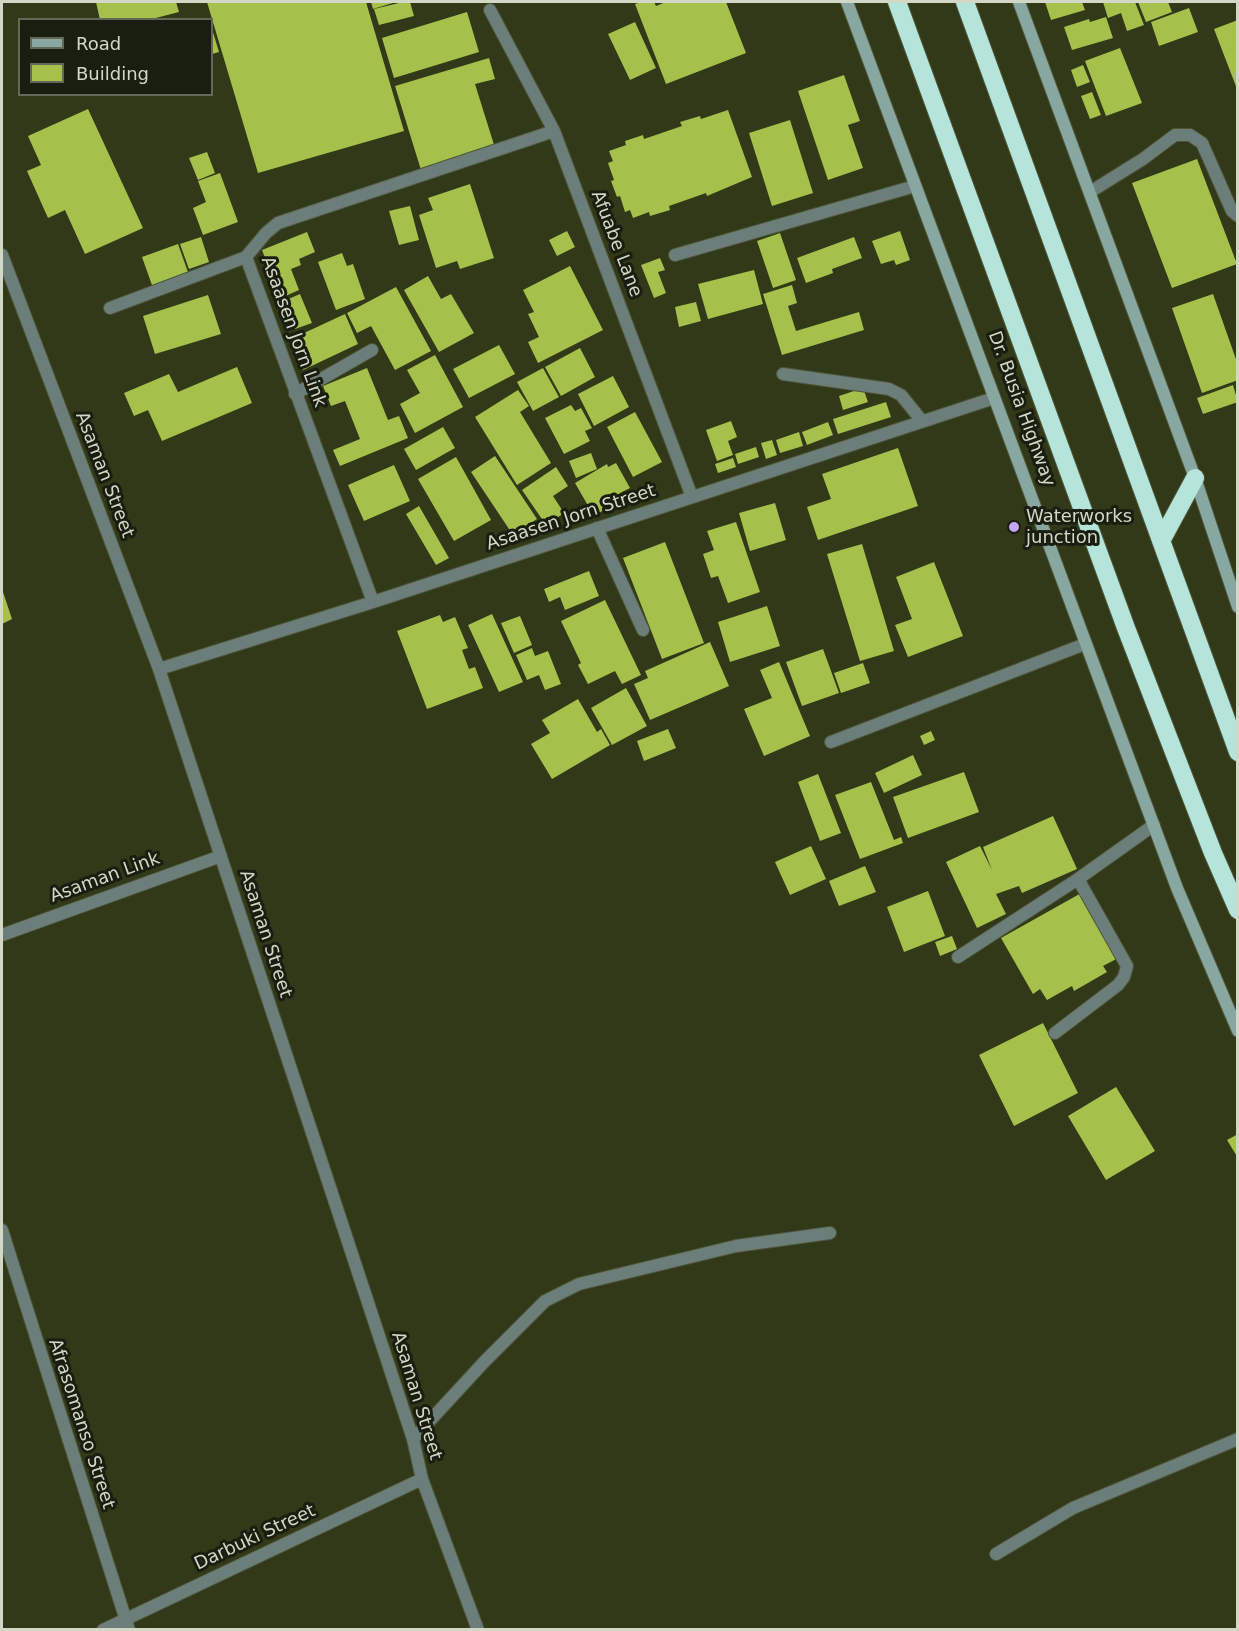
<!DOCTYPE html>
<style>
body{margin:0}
#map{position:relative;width:1239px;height:1631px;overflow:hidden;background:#313919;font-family:"DejaVu Sans",sans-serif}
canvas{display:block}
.frame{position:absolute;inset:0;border:3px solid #d3d8c6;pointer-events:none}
.legend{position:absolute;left:18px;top:18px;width:195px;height:78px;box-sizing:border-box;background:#1a1e10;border:2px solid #646859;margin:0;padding:8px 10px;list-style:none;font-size:18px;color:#d3d8c6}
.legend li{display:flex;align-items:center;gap:12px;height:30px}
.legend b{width:30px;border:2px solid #646859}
</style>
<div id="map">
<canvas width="1239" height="1631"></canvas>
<div class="frame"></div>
<ul class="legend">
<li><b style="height:8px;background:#89a7a1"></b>Road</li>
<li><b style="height:16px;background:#a6c14b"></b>Building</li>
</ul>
</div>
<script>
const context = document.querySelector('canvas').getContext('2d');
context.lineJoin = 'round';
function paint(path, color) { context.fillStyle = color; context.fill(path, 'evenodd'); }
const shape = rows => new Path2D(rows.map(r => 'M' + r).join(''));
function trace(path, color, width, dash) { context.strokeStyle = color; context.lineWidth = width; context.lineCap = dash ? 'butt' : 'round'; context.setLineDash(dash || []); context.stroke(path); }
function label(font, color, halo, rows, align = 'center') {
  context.font = font + ' "DejaVu Sans",sans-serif'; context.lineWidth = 6; context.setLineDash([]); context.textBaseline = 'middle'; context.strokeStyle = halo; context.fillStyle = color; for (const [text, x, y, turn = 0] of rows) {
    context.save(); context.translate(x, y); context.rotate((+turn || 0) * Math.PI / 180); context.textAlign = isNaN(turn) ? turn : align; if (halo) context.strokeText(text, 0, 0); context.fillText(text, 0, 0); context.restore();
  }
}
const building = shape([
 [96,2,176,2,179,12,148,20,100,20],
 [207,2,366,2,404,131,258,173],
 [371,2,396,2,373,9],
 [403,2,410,2,414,16,379,25,374,9],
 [642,2,654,2,656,6,666,2,726,2,746,53,666,84,635,4],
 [1045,2,1082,2,1085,10,1051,20],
 [1103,2,1135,2,1144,25,1127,31,1121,13,1108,18],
 [1138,2,1168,2,1172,12,1146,22],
 [1189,8,1198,32,1159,46,1151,22],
 [467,12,479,52,394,78,382,38],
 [1106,17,1113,38,1072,50,1064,27,1089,19,1090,22],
 [1238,20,1238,89,1237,89,1214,29],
 [635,22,656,68,630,80,608,34],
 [212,29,219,52,212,54],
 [1120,48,1142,103,1106,116,1085,61],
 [489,58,495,79,475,84,495,148,421,170,395,86],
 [1083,65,1090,82,1077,87,1071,70],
 [844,75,860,121,848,125,863,168,828,180,798,91],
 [1092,92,1101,115,1090,119,1081,96],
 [88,109,143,228,85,254,65,210,48,218,27,171,41,165,28,136],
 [728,110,752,177,707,196,706,193,669,206,670,210,650,216,649,212,633,218,630,210,625,212,620,196,617,197,611,181,614,180,608,163,613,161,609,151,626,145,625,141,643,135,644,139,682,126,680,122,700,116,701,119],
 [790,120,813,193,772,206,749,133],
 [207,152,215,173,198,180,189,158],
 [1197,159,1237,264,1172,288,1132,183],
 [220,173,238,222,203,235,193,208,206,202,198,181],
 [470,184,494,258,460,269,457,261,436,268,419,215,433,210,428,198],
 [410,206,419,240,399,245,389,211],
 [567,231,575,247,557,256,549,240],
 [900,231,910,260,896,265,894,260,881,264,872,241],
 [307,232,315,252,299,259,301,265,291,269,299,290,281,298,262,250],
 [780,233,796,280,773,288,757,241],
 [201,237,209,262,189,269,180,244],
 [854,237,862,258,832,269,833,273,806,283,797,258],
 [178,244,189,275,153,288,142,257],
 [342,253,347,266,353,264,365,299,336,310,318,262],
 [660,258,665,270,658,272,666,293,654,298,641,265],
 [570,266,603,330,538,363,528,342,539,337,528,314,534,312,523,290],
 [754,270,763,304,708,319,698,284],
 [428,276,441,299,451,294,474,333,439,352,404,290],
 [792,285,797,303,788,306,796,331,859,312,864,330,782,355,763,294],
 [396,287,431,351,395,370,371,326,357,333,347,313],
 [300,294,312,323,295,329,284,301],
 [1213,294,1238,365,1238,380,1202,393,1172,308],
 [208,295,221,334,155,354,143,316],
 [696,302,701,321,679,327,675,307],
 [345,314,358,344,303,370,289,340],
 [499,345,515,374,469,398,453,369],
 [580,348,595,377,561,396,545,367],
 [435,355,463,407,415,433,400,404,420,393,407,370],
 [237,367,252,403,162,441,148,410,134,416,124,393,169,374,178,392],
 [367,368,388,420,399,416,408,438,340,466,333,450,360,439,345,401,331,406,323,386],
 [543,368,559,397,533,411,517,382],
 [613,376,629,407,594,426,578,394],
 [1233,385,1238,402,1203,414,1197,398],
 [863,388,868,402,843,410,839,396],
 [518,390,529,406,520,412,551,463,517,485,475,417],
 [886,402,891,417,838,434,833,419],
 [571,405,575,411,581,408,592,428,585,431,590,441,564,454,545,418],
 [635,412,662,462,633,477,607,427],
 [731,421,737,437,728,441,733,455,717,461,706,430],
 [828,422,833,435,807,445,802,432],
 [443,427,455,448,416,470,404,449],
 [799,432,803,446,780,453,776,440],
 [772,440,777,455,766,459,761,443],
 [756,447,759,457,738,464,735,454],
 [898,448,918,506,818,540,807,507,831,499,822,474],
 [591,453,597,469,576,478,569,461],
 [495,456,537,519,513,535,471,472],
 [456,457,491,520,454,541,418,479],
 [733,458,736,467,718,473,715,464],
 [616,463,630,488,620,493,623,498,594,516,575,483,607,464,608,467],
 [394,465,410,501,364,521,348,485],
 [556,467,568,486,553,496,564,513,546,525,522,490],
 [775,503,786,540,750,551,739,513],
 [419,506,449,558,436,565,406,514],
 [736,522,760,592,728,603,718,576,711,578,703,554,714,550,707,531],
 [665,542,704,643,662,659,623,558],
 [862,544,894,651,860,661,827,554],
 [934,562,963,636,908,657,895,625,912,619,896,577],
 [589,571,599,596,565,610,560,597,549,602,544,589],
 [2,589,12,619,2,624],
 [605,600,641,675,622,684,615,671,588,684,578,665,581,663,561,621],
 [767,606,780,646,730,662,718,622],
 [492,614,523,682,499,692,468,625],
 [440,615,443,622,455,617,468,648,462,650,469,669,475,667,483,688,427,709,397,631],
 [520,616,532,645,514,653,501,623],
 [710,642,729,686,650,720,634,684,648,678,645,671],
 [532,648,535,656,548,651,561,684,545,690,539,675,527,680,516,655],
 [823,649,839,693,802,706,786,662],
 [779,662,810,736,764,756,744,709,772,698,760,670],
 [863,663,870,683,841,693,834,673],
 [626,688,647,726,612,745,591,708],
 [578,699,597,732,601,729,610,745,552,779,531,744,550,733,542,720],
 [668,729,676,748,644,761,637,741],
 [931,731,935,740,924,745,920,736],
 [913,755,922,775,884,793,875,773],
 [964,772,979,812,908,838,893,797],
 [818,774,841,833,820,841,798,782],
 [871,782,894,840,901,837,903,843,860,859,835,795],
 [1053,816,1077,869,1022,893,1019,886,996,894,1006,914,977,928,946,862,980,846,992,870,983,847],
 [811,846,826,879,790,895,775,862],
 [865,866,876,892,839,906,829,881],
 [928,891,945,936,904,952,887,907],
 [1083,892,1120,957,1103,966,1107,972,1074,991,1072,986,1047,1000,1040,989,1033,994,1001,938],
 [952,936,957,949,940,956,935,942],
 [1043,1023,1078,1093,1014,1126,979,1055],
 [1116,1087,1155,1151,1106,1180,1068,1116],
 [1238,1134,1238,1158,1227,1140]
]);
const lane = shape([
 [1090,192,1143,159,1175,135,1190,135,1202,143,1232,211,1238,216],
 [675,255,915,186],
 [110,308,246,257],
 [783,374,889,389,901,395,922,421],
 [295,394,372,350],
 [597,528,643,630],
 [831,742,1085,644],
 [958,957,1078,879,1154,825],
 [1055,1033,1118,985,1124,977,1127,966,1078,879],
 [996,1554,1073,1508,1238,1439]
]);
const street = shape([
 [490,10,554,131,692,497],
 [2,255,159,669,413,1439,422,1479,478,1630],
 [373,602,246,257,266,233,278,223,554,131],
 [159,669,373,602,994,398],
 [2,935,221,856],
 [2,1230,129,1630],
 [413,1439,485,1361,545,1301,579,1284,736,1246,830,1233],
 [103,1630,422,1479]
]);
const secondary = shape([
 [847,2,1177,888,1238,1031],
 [1019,2,1195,478,1238,607]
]);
const highway = shape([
 [897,2,1126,628,1213,853,1238,910],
 [965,2,1238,752],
 [1161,541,1195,478]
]);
const markers = [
 [1014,527,6,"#c3a7f2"]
];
const streetNames = [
 ["Afuabe Lane",616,244,69],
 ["Asaasen Jorn Link",293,332,70],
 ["Dr. Busia Highway",1021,409,70],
 ["Asaman Street",104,475,69],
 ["Asaasen Jorn Street",571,518,-18],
 ["Asaman Link",105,878,-20],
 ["Asaman Street",265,934,72],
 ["Asaman Street",416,1396,73],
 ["Afrasomanso Street",81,1424,72],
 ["Darbuki Street",255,1538,-25]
];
const poiNames = [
 ["Waterworks",1026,517],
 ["junction",1026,538]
];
paint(building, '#a6c14b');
trace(lane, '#4e5638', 14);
trace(street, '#4e5638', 14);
trace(secondary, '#4e5638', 14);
trace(highway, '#4e5638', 20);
trace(lane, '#6b7e7a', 12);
trace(street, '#6b7e7a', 12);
trace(secondary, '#89a7a1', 12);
trace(highway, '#b4e4da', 18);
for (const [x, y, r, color] of markers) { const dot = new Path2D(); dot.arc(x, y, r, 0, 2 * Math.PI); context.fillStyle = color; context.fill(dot); trace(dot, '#1a1e10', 2); }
label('18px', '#d3d8c6', '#1a1e10', streetNames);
label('18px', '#d3d8c6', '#1a1e10', poiNames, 'left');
</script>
